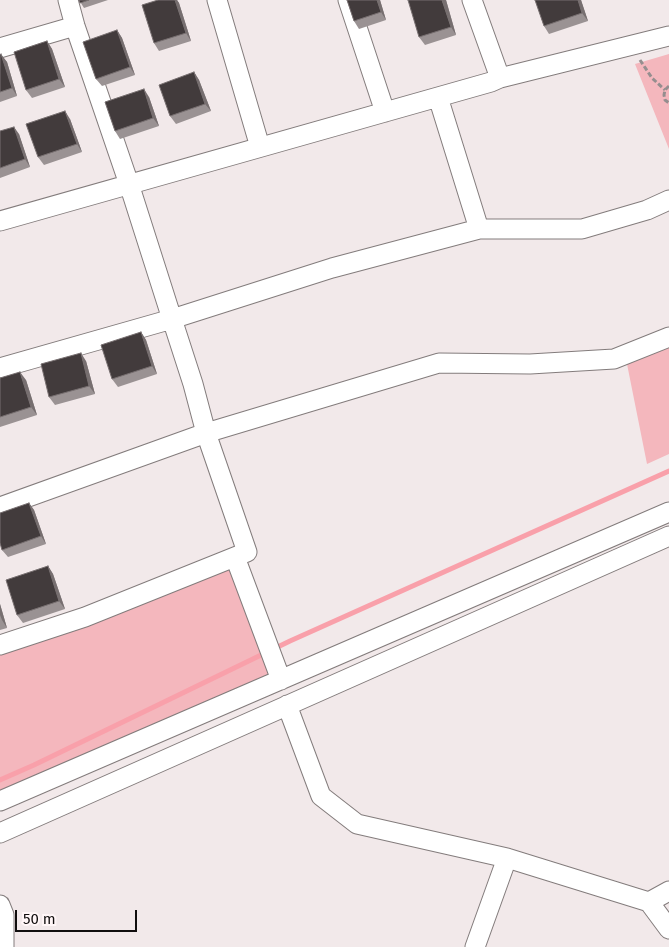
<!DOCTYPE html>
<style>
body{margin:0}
#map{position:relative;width:669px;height:947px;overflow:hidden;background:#f2e9ea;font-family:"Fira Sans",sans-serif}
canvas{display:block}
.scale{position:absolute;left:15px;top:910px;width:122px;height:22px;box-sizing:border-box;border:2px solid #110e0e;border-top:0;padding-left:6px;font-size:15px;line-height:18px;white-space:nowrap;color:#110e0e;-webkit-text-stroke:4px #fff6f7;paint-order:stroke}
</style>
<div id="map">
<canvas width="669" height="947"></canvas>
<div class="scale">50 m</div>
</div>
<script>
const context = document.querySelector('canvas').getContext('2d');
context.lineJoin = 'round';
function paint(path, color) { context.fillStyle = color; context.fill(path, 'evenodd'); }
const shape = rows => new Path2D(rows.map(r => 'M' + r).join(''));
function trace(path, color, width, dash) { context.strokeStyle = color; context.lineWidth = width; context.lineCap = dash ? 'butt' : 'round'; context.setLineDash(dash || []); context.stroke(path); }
const green = shape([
 [669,54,669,149,635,64],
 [669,347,669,454,647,464,627,364],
 [238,563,272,676,0,793,0,644]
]);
const stream = shape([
 [0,780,34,765,290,641,669,471]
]);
const path = shape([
 [640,60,652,78,665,90],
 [669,86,665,90,664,95,665,100,669,103]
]);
const street = shape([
 [217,0,260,147],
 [348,0,385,112],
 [472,0,500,78],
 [0,48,75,26],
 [438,97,479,229],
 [0,221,491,82,500,78,669,36],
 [0,368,172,319,332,268,479,229,582,229,647,210,669,200],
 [0,507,206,433,439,363,530,364,614,359,669,337],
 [235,557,281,680],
 [0,645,85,617,247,552,206,433,193,384,172,319,129,184,75,26,68,0],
 [287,705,321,796,357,824,507,858,649,902,669,929],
 [0,801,669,512],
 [0,833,669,536],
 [649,902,669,891],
 [0,905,4,915,4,947],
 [475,947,507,858]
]);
const wall = shape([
 [79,0,108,0,84,8],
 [158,0,177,0,179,3,191,41,159,51,154,43],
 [347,0,380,0,386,20,359,29,354,21],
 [446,0,456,35,425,45,419,37],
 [535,0,581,0,588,21,549,34,544,26],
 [117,30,122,38,135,75,102,86,96,79],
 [47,41,52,49,65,87,32,98,26,90],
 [0,55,7,62,17,96,0,102],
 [194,72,199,80,211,111,176,124,170,116],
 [149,97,159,126,120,139,115,131],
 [70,119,82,152,44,165,38,157],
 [0,131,19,134,30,167,0,178],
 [141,332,146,340,157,374,118,387,112,379],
 [86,361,95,394,55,405,49,397],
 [0,378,26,380,37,415,0,427],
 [29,503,34,510,46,544,8,557,2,550],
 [48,566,53,574,65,609,23,623,17,615],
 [0,604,7,628,0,630]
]);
const shadedWall = shape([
 [175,0,177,0,179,3,191,41,186,33],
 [377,0,380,0,386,20,381,12],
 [442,0,446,0,456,35,451,27],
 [578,0,581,0,588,21,582,13],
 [117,30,122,38,135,75,130,67],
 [47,41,52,49,65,87,59,79],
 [1,54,7,62,17,96,12,88],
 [194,72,199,80,211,111,205,104],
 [144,89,149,97,159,126,153,118],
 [65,111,70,119,82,152,77,144],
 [14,127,19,134,30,167,25,159],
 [141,332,146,340,157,374,152,366],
 [81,353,86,361,95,394,89,386],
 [20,372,26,380,37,415,31,407],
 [29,503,34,510,46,544,41,536],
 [48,566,53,574,65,609,59,601],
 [0,604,7,628,2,620,0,615]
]);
const building = shape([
 [79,0,89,0,80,3,79,0],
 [158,0,175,0,186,33,154,43,142,5,158,0],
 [347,0,377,0,381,12,354,21,347,0],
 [408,0,442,0,451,27,419,37,408,0],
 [535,0,578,0,582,13,544,26,535,0],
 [117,30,130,67,96,79,83,42,117,30],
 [47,41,59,79,26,90,14,52,47,41],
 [1,54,12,88,0,92,0,55,1,54],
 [194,72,205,104,170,116,159,85,194,72],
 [144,89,153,118,115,131,105,102,144,89],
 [65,111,77,144,38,157,26,124,65,111],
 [14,127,25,159,0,168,0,131,14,127],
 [141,332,152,366,112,379,101,345,141,332],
 [81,353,89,386,49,397,41,364,81,353],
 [20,372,31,407,0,417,0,378,20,372],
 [29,503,41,536,2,550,0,543,0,513,29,503],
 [48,566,59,601,17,615,6,580,48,566]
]);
paint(green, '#f4b7bd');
trace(stream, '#f9a0aa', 5);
trace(street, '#837c7c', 21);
trace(path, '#958e8f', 3, [5, 2.5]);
trace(street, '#fff', 19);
paint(wall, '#9a9293');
paint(shadedWall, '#776f70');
paint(building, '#423b3c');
trace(building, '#776f70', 1);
</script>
